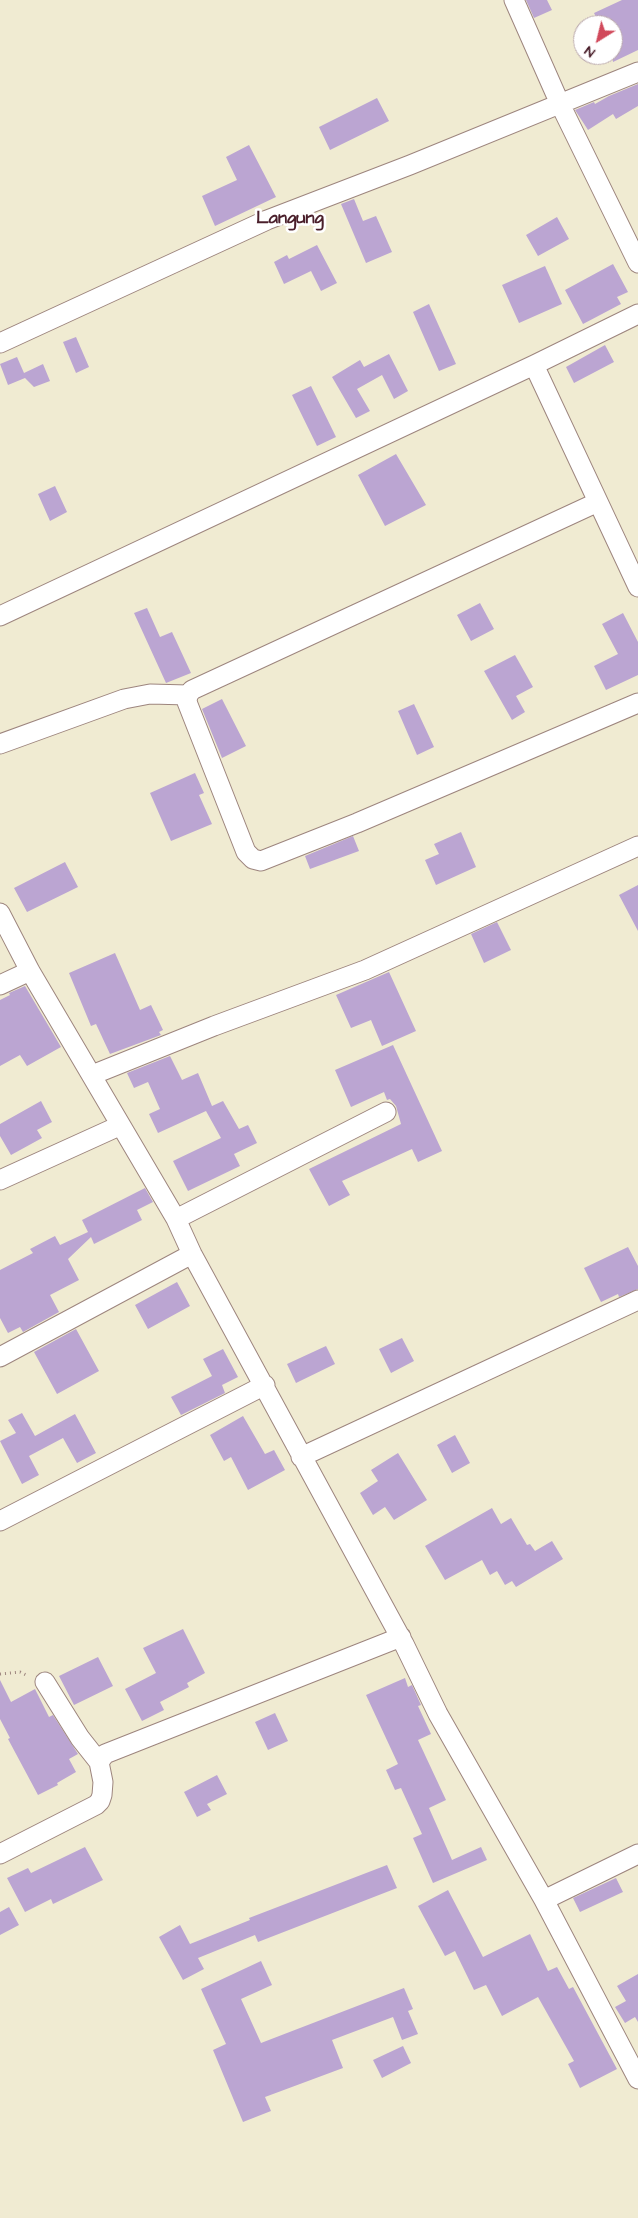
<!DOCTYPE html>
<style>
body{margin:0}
#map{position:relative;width:638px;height:2218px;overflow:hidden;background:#f0ebd2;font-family:"Architects Daughter",sans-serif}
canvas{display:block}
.north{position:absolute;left:573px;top:15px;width:50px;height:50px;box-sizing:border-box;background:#fff;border:1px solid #b7a5aa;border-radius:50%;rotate:216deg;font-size:14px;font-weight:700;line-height:20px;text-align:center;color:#4a1f2b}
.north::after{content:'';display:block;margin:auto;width:18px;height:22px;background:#d1495b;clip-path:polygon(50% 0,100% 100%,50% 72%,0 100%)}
</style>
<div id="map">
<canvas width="638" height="2218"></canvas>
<div class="north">N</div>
</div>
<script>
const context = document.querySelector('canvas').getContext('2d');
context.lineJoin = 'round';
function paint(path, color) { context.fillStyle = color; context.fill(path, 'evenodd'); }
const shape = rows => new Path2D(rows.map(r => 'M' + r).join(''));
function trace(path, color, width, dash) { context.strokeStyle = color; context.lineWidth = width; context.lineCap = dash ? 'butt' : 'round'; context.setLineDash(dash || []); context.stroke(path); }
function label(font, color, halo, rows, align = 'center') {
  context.font = font + ' "Architects Daughter",sans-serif'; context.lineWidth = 5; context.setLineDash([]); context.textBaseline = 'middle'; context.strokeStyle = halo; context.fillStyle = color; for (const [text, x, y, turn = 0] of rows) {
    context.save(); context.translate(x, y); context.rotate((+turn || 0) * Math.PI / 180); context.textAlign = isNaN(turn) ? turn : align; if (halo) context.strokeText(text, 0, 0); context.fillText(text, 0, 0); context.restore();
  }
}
const building = shape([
 [526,0,547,0,552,10,534,18],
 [622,0,638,0,638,50,613,62,613,25,600,25,594,13],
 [638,84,638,106,616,119,613,114,588,130,575,110,594,102,595,104,609,96],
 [377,98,389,121,330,150,319,127],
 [249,145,276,197,215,226,202,196,237,180,226,157],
 [354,199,363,221,376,216,392,252,366,263,341,204],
 [557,217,569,239,538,256,526,235],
 [317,245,337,283,321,291,311,271,284,284,274,262,287,255,289,259],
 [613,264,628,292,617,297,621,304,583,324,565,290],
 [545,266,562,304,519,323,502,285],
 [429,304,456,364,439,371,413,312],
 [76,337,89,367,76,373,63,342],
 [605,345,614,362,574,383,566,367],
 [389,354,408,391,394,399,382,375,357,389,370,411,356,418,332,377,360,360,364,367],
 [17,357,24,373,43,364,50,381,34,387,25,378,8,385,0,364],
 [311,386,336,437,317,446,292,395],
 [396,454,426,505,385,526,358,475],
 [55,486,67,512,50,521,38,494],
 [480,603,494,629,471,641,457,615],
 [147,608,160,637,172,632,191,673,166,683,134,613],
 [623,613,638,642,638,675,606,690,594,666,618,654,602,624],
 [515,655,533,687,516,696,525,712,512,720,484,671],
 [222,699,246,746,222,758,202,709],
 [414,704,434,747,417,755,398,711],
 [195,773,204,793,199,795,212,824,171,841,150,793],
 [461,832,476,867,436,885,425,860,439,854,434,844],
 [353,836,359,851,310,869,305,856],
 [65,862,78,887,27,912,14,888],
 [638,885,638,931,619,895],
 [497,922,511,950,484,963,471,934],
 [115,953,140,1010,151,1005,163,1030,159,1032,161,1035,110,1054,96,1024,91,1026,69,973],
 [389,972,416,1031,382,1046,371,1020,351,1028,336,995],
 [25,986,61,1047,27,1066,20,1055,0,1066,0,1000,10,995,9,993],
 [393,1045,442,1151,418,1162,412,1149,342,1181,350,1195,329,1206,309,1169,401,1124,396,1106,390,1099,387,1100,384,1092,351,1107,335,1070],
 [170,1056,182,1080,198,1073,212,1106,223,1101,239,1129,248,1125,257,1143,234,1154,240,1166,188,1191,173,1161,221,1138,206,1111,158,1133,149,1114,160,1109,148,1082,134,1088,127,1073],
 [41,1101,52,1122,37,1130,42,1138,11,1155,0,1136,0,1124],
 [145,1188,153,1202,137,1210,142,1220,94,1244,91,1237,68,1259,79,1280,50,1295,59,1312,23,1332,20,1327,8,1333,0,1318,0,1270,33,1253,30,1249,55,1236,60,1245,88,1232,82,1220],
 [628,1247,638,1266,638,1289,619,1297,618,1294,601,1302,584,1268],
 [177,1282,190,1306,148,1329,135,1305],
 [76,1329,99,1371,57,1394,34,1352],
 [402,1338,414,1361,391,1373,379,1349],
 [326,1346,335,1364,296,1383,287,1364],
 [223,1349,238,1377,222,1385,225,1393,181,1415,171,1397,212,1376,203,1359],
 [22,1413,35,1436,75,1414,96,1453,77,1463,63,1438,29,1456,39,1475,22,1484,0,1441,16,1433,8,1420],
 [243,1416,265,1454,274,1450,285,1470,248,1490,231,1457,224,1461,210,1435],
 [455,1435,470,1463,452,1473,437,1445],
 [398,1453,427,1500,394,1520,385,1507,373,1515,360,1493,378,1481,371,1470],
 [492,1508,501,1524,511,1518,527,1545,530,1544,535,1551,552,1541,563,1559,516,1587,512,1581,505,1585,497,1571,490,1575,482,1560,445,1580,425,1546],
 [183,1629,205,1673,187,1683,189,1687,160,1702,164,1710,142,1721,125,1689,156,1673,143,1648],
 [98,1657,113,1686,74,1705,59,1676],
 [405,1678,408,1687,412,1685,421,1705,418,1706,431,1734,418,1740,446,1800,429,1808,452,1860,481,1847,487,1860,433,1883,413,1838,422,1834,401,1788,395,1790,386,1770,398,1764,366,1695],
 [0,1680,11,1702,35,1689,49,1717,53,1715,78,1754,69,1759,76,1772,57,1783,58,1785,38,1795,8,1739,10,1738,0,1719],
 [275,1713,288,1741,268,1750,255,1722],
 [217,1775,227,1794,207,1804,211,1810,197,1817,184,1792],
 [85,1847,103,1880,53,1904,51,1899,25,1912,7,1878,28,1868,31,1873],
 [387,1865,397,1888,258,1942,255,1935,198,1958,204,1969,183,1980,159,1937,180,1925,190,1944,250,1920,249,1918],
 [616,1878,623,1892,580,1912,573,1898],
 [448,1890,483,1957,530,1934,548,1971,557,1967,569,1989,573,1987,617,2069,580,2088,568,2064,574,2061,538,1997,502,2016,486,1985,474,1990,455,1951,445,1956,418,1906],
 [9,1907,19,1925,0,1935,0,1912],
 [261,1961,272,1985,241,1999,261,2043,404,1988,413,2009,408,2011,418,2034,402,2040,393,2017,332,2040,343,2068,265,2097,271,2111,243,2122,213,2050,226,2044,201,1989],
 [638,1974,638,2022,635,2017,625,2023,615,2007,626,2001,617,1986],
 [403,2046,411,2063,382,2078,373,2060]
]);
const path = shape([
 [0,1674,20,1672,28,1676]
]);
const minor = shape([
 [514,0,560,104,638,263],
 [0,343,267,220,410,165,638,72],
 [534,365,638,587],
 [598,502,192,690,188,695,187,702,246,852,253,859,261,861,357,823,638,703],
 [0,616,534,365,638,314],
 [0,744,124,699,150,694,188,695],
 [0,913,30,971,176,1219,192,1254,404,1644,438,1714,544,1900,638,2079],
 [0,985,30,971],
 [92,1075,214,1026,365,970,638,846],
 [0,1180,119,1126],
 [176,1219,386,1112],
 [0,1357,192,1254],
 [301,1457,638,1300],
 [0,1521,265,1385],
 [45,1682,80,1738,99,1762],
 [0,1854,96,1805,100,1801,102,1795,103,1782,99,1762,105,1754,401,1637],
 [544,1900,638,1854]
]);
const quarterNames = [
 ["Langung",290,219]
];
paint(building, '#bba5d2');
trace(minor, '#9d857e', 21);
trace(path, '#9d857e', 3, [1, 4]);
trace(minor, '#fff', 19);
label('bold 18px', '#4a1f2b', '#fff', quarterNames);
</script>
